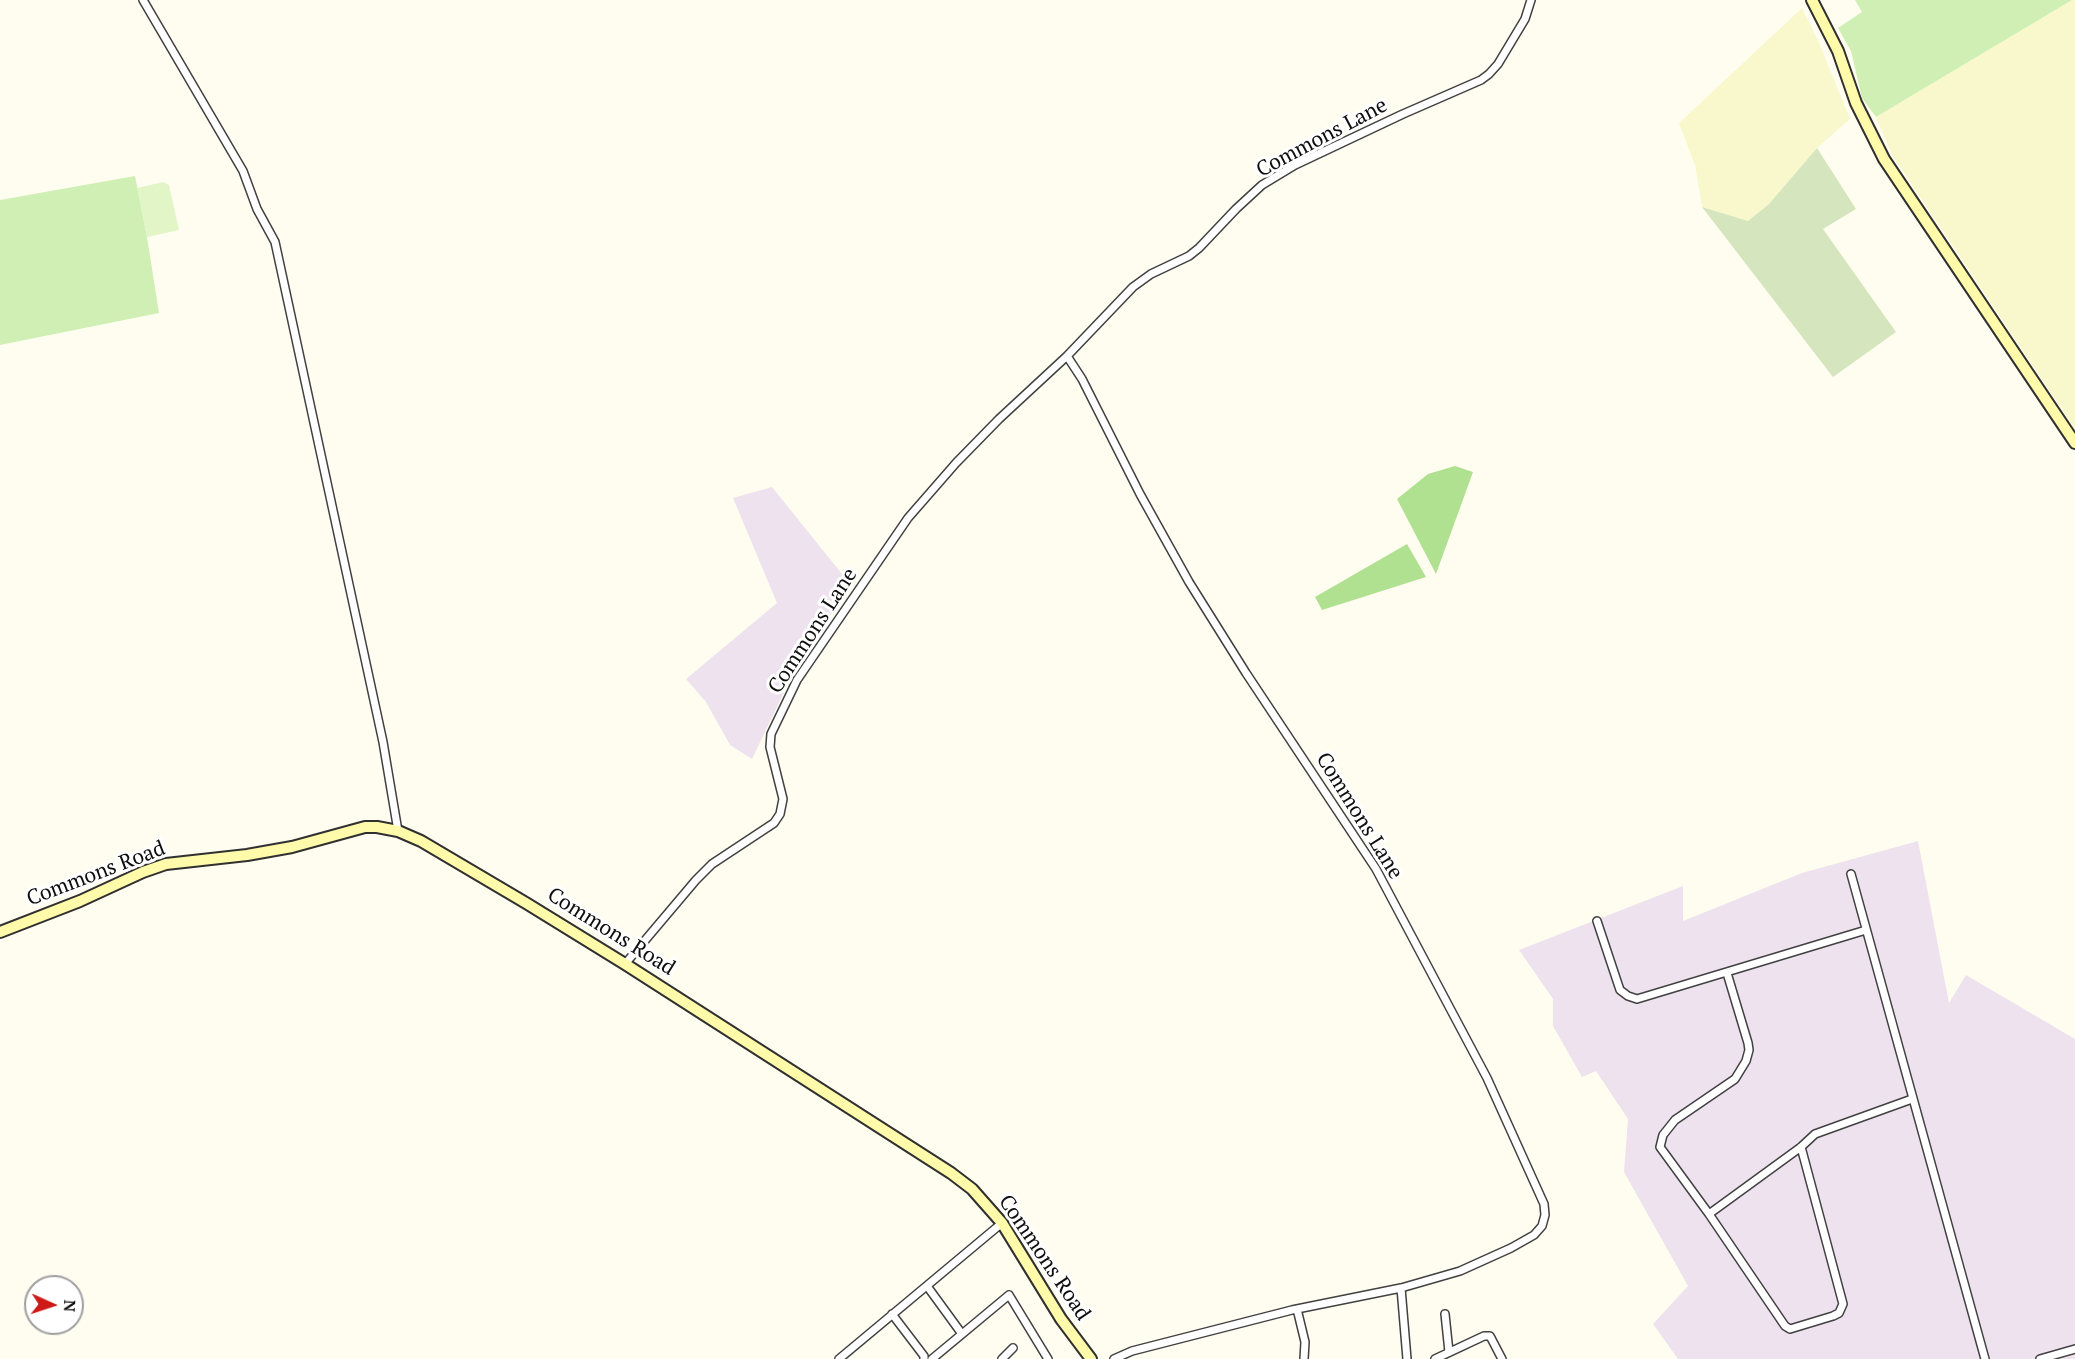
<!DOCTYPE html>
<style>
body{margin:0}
#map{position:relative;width:2075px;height:1359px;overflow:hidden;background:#fffdf0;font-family:"PT Serif",serif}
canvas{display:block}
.north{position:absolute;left:24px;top:1275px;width:60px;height:60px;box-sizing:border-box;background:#fff;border:2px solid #9f9f9f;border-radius:50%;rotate:93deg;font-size:16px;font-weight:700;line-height:24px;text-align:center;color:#0e0e0e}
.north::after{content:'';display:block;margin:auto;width:21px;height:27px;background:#cf1916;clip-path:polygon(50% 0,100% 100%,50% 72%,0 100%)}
</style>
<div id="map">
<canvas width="2075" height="1359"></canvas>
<div class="north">N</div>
</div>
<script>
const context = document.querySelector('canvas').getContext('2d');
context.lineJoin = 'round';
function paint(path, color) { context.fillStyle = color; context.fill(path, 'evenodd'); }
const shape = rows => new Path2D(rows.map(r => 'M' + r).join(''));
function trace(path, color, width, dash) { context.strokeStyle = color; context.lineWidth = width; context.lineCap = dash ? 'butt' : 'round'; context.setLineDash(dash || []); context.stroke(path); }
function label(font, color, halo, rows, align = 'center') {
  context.font = font + ' "PT Serif",serif'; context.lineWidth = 6; context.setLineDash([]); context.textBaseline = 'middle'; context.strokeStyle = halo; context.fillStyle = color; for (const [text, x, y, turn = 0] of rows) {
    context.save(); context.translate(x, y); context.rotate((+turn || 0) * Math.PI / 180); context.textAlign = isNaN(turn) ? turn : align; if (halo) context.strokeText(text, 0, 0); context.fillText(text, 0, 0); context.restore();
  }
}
const industrial = shape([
 [772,487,850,584,785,690,752,759,730,745,706,702,686,679,777,603,733,498],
 [1918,841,1949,1003,1966,975,2075,1039,2075,1359,1678,1359,1653,1324,1688,1286,1624,1172,1628,1119,1596,1071,1582,1077,1553,1026,1553,999,1519,950,1683,886,1683,921,1802,873]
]);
const farmland = shape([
 [2072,0,2075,0,2075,429,1892,155,1876,117],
 [1802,8,1820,45,1850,119,1817,148,1769,204,1748,221,1702,207,1695,165,1679,123]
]);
const green = shape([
 [1855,0,2072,0,1876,117,1862,98,1851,51,1838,28,1862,12],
 [135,176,147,237,159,313,0,345,0,200]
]);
const forest = shape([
 [1455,466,1473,472,1436,574,1397,499,1428,474],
 [1407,544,1426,577,1322,610,1315,597]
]);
const cemetery = shape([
 [1817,148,1856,209,1823,229,1896,332,1833,377,1702,207,1748,221,1769,204]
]);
const pitch = shape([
 [163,182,169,185,179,230,147,237,137,188]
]);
const street = shape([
 [143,0,243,171,257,209,275,242,383,742,398,831],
 [1067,356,1082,379,1140,494,1189,582,1246,673,1376,869,1487,1078,1544,1204,1545,1215,1542,1226,1534,1235,1511,1248,1460,1271,1401,1288,1292,1310,1132,1351,1114,1359],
 [1851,874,1985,1359],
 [1597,921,1620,990,1628,996,1637,999,1866,930],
 [625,964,696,880,712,864,774,823,780,814,783,799,770,747,771,734,797,680,908,518,956,463,999,419,1067,356,1133,287,1151,274,1189,256,1199,248,1236,209,1262,185,1295,165,1403,114,1481,80,1489,74,1498,64,1525,19,1531,0],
 [1727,973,1748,1043,1749,1050,1746,1061,1735,1079,1675,1120,1663,1135,1660,1147,1709,1214,1785,1326,1790,1329,1833,1316,1839,1313,1843,1304,1801,1147],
 [1709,1214,1801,1147,1815,1134,1912,1099],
 [927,1286,962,1334],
 [1401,1288,1407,1359],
 [1297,1309,1305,1342,1304,1359],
 [892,1314,924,1356,924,1359],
 [1445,1314,1449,1352],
 [839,1359,1002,1223],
 [932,1359,1009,1295,1048,1359],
 [1002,1359,1013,1348],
 [1435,1359,1484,1336,1490,1336,1502,1359],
 [2040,1359,2075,1349]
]);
const secondary = shape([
 [1812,0,1838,51,1856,103,1884,159,2075,443],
 [0,932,80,901,143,872,166,864,247,855,292,847,365,827,377,827,398,831,421,841,526,903,625,964,951,1173,972,1189,1002,1223,1061,1319,1091,1359]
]);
const streetNames = [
 ["Commons Lane",1322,138,-28],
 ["Commons Lane",813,631,-57],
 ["Commons Lane",1359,816,58],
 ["Commons Road",96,874,-21],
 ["Commons Road",611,932,32],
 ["Commons Road",1044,1258,56]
];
paint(industrial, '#ede2ee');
paint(farmland, '#f9f8cc');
paint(green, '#cfefb4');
paint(forest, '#b0e191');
paint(cemetery, '#d5e5bd');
paint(pitch, '#e2f5c7');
trace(street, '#414141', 10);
trace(secondary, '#303030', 14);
trace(street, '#fff', 7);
trace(secondary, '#fffbab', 10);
label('21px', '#0e0e0e', '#fff', streetNames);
</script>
